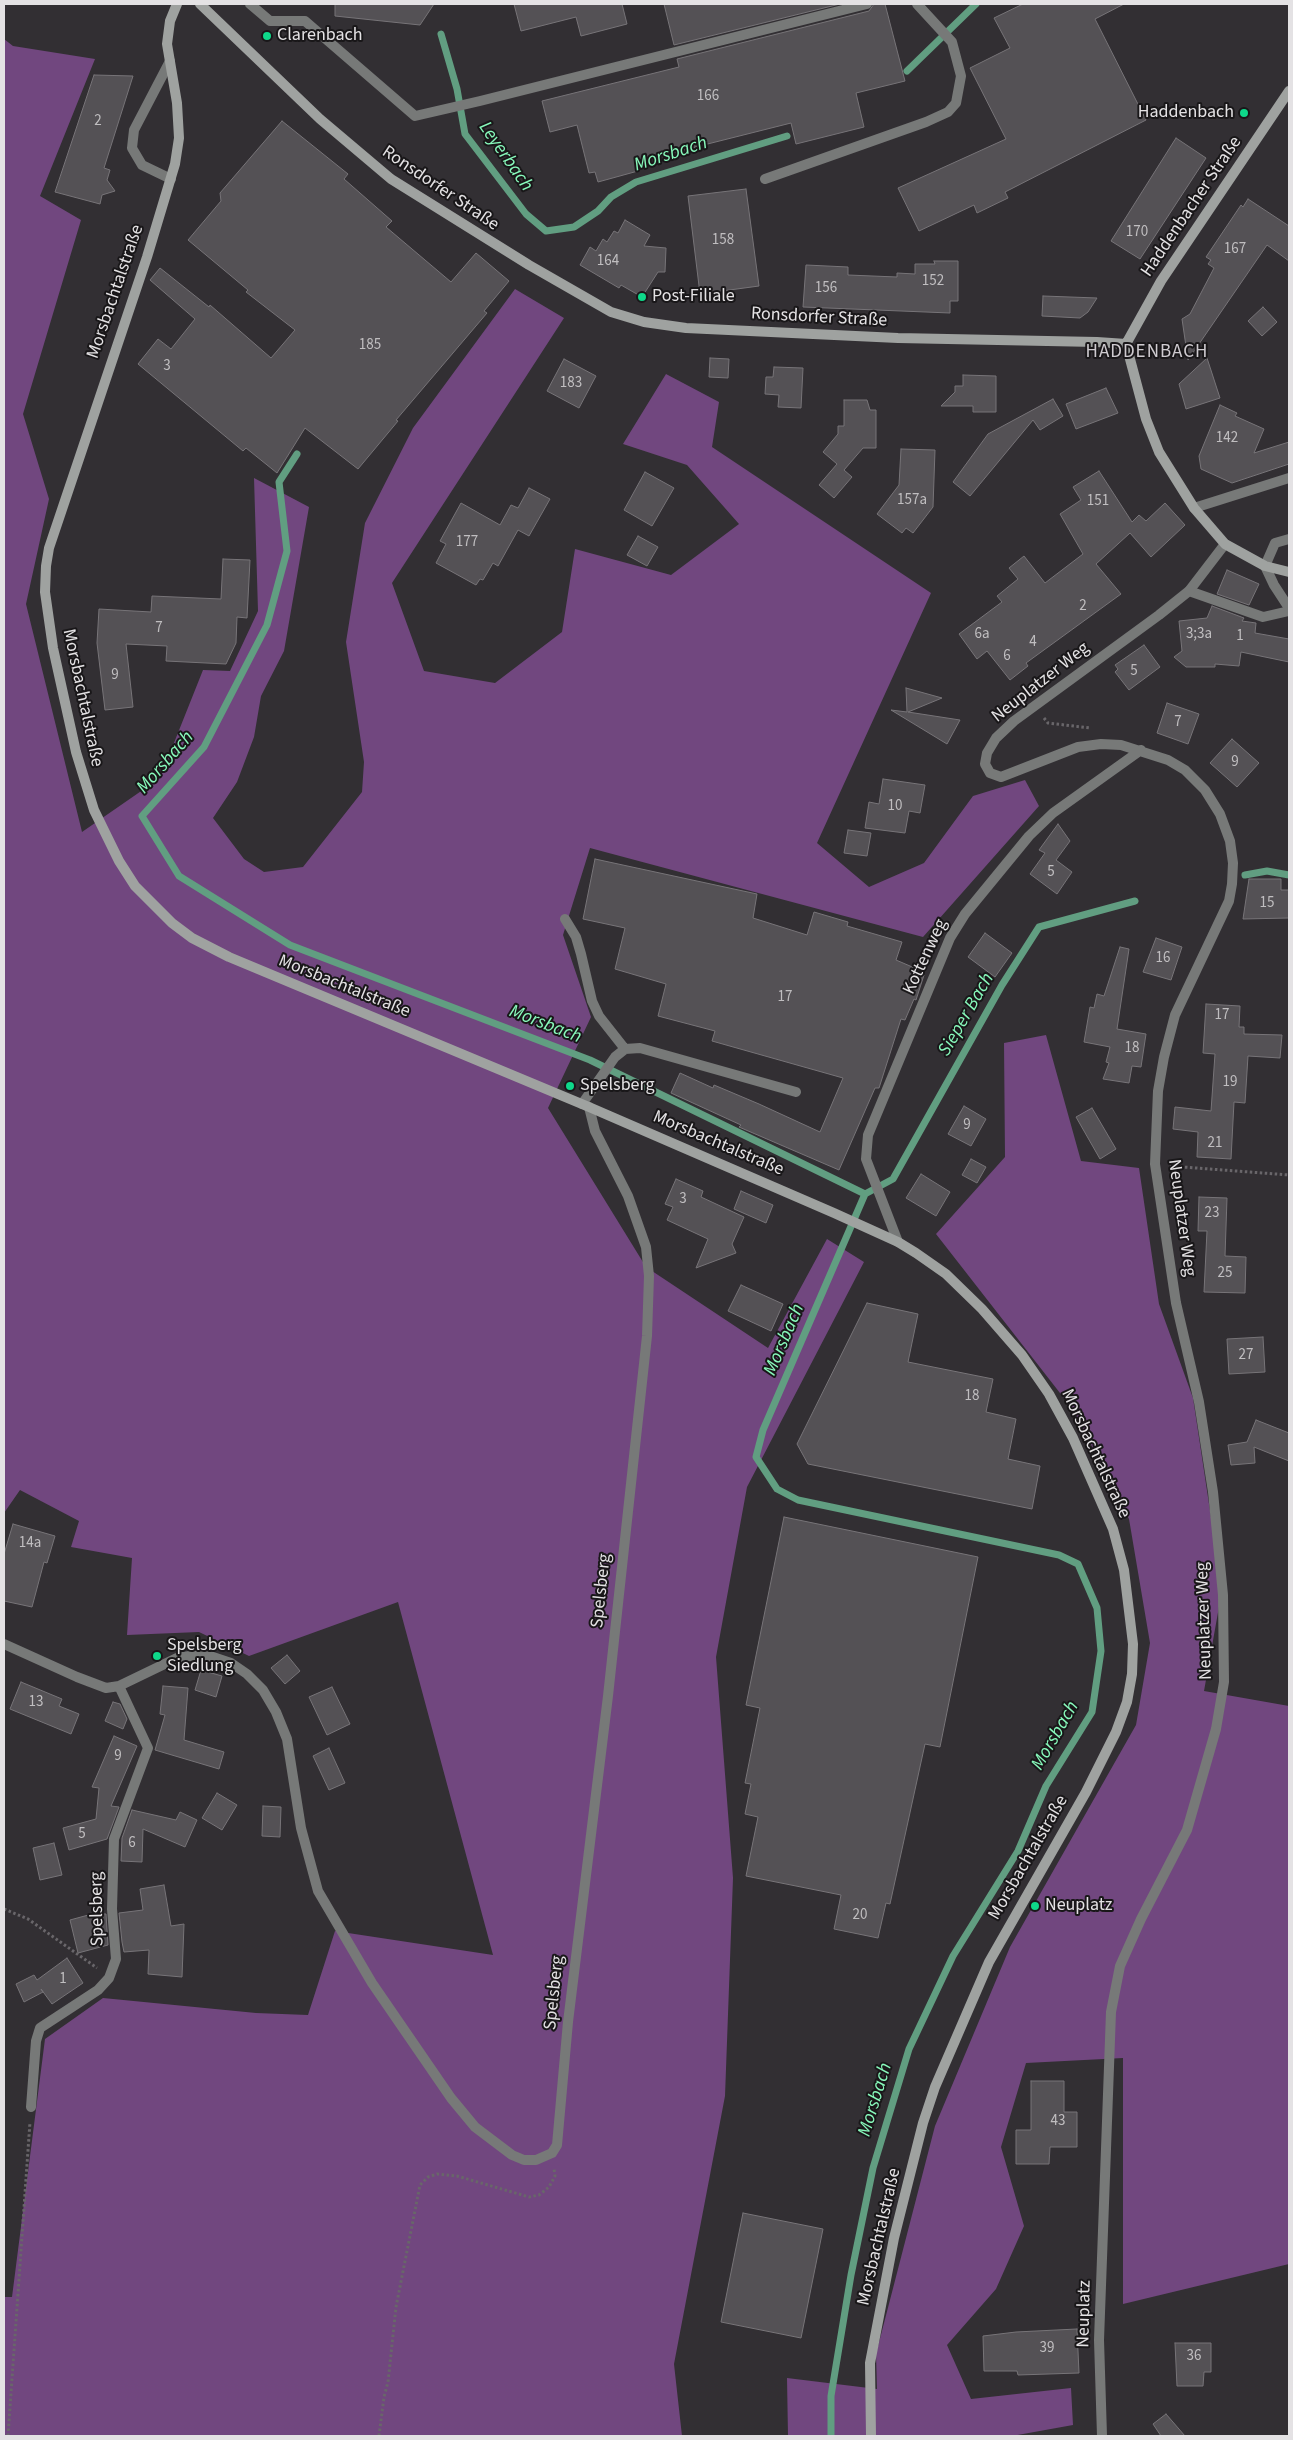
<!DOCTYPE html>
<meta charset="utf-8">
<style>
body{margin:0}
#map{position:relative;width:1293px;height:2440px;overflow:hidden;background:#322f33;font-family:"Source Sans 3",sans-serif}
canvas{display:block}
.frame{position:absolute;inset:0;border:5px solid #e4e2e4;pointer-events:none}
</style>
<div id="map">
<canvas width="1293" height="2440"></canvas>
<div class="frame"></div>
</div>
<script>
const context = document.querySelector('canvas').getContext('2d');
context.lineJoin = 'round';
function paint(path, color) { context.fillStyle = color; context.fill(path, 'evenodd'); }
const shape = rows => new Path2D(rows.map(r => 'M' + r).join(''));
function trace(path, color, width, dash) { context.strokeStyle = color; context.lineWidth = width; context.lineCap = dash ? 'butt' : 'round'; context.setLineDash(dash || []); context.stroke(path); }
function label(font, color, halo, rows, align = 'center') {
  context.font = font + ' "Source Sans 3",sans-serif'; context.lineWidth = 4; context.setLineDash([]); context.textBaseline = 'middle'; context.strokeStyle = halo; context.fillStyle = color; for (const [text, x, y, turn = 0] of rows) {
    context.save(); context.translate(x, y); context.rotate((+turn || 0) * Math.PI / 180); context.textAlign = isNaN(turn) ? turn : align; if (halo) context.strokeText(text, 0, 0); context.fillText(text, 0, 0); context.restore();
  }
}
const green = shape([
 [4,39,13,46,95,59,40,196,81,220,23,414,49,499,26,604,82,832,160,778,203,670,230,671,258,611,254,478,309,507,284,651,261,696,254,737,237,782,213,818,244,859,264,872,303,867,362,792,364,762,346,642,365,523,413,428,515,289,564,318,392,583,424,671,495,683,562,632,575,549,671,575,739,524,687,465,623,444,666,374,719,402,712,447,931,593,817,843,869,887,924,863,973,796,1025,780,1039,806,923,937,590,848,563,935,591,1017,548,1108,646,1267,768,1348,827,1239,864,1262,747,1487,716,1657,733,1878,725,2096,674,2364,682,2436,4,2436,4,2297,12,2297,45,2039,103,1998,256,2013,308,2015,335,1931,493,1955,398,1602,249,1656,199,1632,127,1635,132,1558,71,1547,79,1521,20,1490,4,1513],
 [1046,1035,1081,1161,1139,1168,1159,1304,1193,1398,1222,1590,1204,1691,1289,1706,1289,2264,1123,2304,1123,2058,1026,2063,1001,2147,1024,2226,996,2289,947,2345,971,2399,1071,2388,1073,2425,1012,2436,788,2436,787,2378,877,2389,876,2354,935,2126,1010,1947,1136,1725,1150,1643,1129,1519,1074,1411,936,1234,1005,1157,1004,1043]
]);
const stream = shape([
 [441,34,457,89,465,134,526,214,546,231,574,227,598,211,611,197,636,182,787,136],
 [907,71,976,4],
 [297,454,279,482,287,551,267,625,204,747,142,816,179,876,290,945,590,1060,865,1194,763,1430,756,1457,777,1489,798,1500,1059,1555,1078,1564,1097,1608,1101,1651,1092,1712,1046,1786,1018,1851,953,1956,909,2049,873,2168,851,2275,831,2396,831,2436],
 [1245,875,1267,871,1289,875],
 [865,1194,893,1179,1002,985,1039,927,1135,901]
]);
const building = shape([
 [335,4,434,4,420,25,335,16,335,4],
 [514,4,622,4,627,24,581,36,576,17,521,31,514,4],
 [664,4,840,4,674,45,664,4],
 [874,4,885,4,905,81,856,93,864,127,796,144,791,123,636,162,638,171,598,182,595,172,589,173,577,125,550,132,542,101,679,67,677,59,869,11,874,4],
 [1023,4,1124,4,1095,19,1146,120,1005,192,1008,198,977,213,974,205,919,231,898,188,1006,139,970,68,1010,48,994,18,1023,4],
 [94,75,133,76,104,168,110,170,107,180,115,191,102,195,100,204,55,192,94,75],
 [282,121,348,174,344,179,392,221,386,227,451,282,476,253,509,281,484,311,487,313,396,420,398,421,358,469,305,428,277,473,246,448,243,451,138,364,158,339,171,349,195,319,150,280,160,268,209,307,210,305,271,358,295,330,246,292,248,290,188,240,221,201,220,193,282,121],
 [1176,138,1206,158,1140,259,1111,241,1176,138],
 [746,189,759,286,700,294,688,196,746,189],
 [1248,199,1289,226,1289,261,1267,245,1188,360,1182,319,1190,314,1214,268,1208,264,1211,260,1206,257,1241,205,1243,207,1248,199],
 [625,220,650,235,644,246,666,248,665,272,658,272,642,297,621,285,619,288,580,265,590,247,596,251,603,239,607,242,614,231,618,233,625,220],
 [934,261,958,261,958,301,950,301,950,313,803,307,806,265,848,267,848,275,897,277,897,273,915,274,915,264,935,264,934,261],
 [1043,296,1097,298,1088,312,1080,318,1042,316,1043,296],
 [1263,307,1277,322,1262,336,1248,321,1263,307],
 [710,358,729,359,728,378,709,377,710,358],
 [1207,358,1220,398,1186,409,1179,384,1207,358],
 [564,359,596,376,579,408,547,391,564,359],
 [774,367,803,368,801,408,778,407,779,395,765,394,766,377,773,377,774,367],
 [963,375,996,376,996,412,973,412,973,406,941,406,955,392,955,386,963,386,963,375],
 [1106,388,1118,413,1076,429,1066,404,1106,388],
 [1053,399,1063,416,1040,430,1033,420,970,496,953,482,988,434,1053,399],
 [844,400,867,400,870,410,876,410,876,448,863,448,844,470,852,477,834,498,819,485,837,464,823,452,838,434,838,426,844,426,844,400],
 [1220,405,1237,413,1235,416,1264,429,1254,453,1289,442,1289,464,1232,483,1201,469,1199,456,1220,405],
 [901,449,935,450,933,507,913,533,906,528,902,533,877,514,899,485,901,449],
 [1099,471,1132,522,1139,515,1146,521,1165,503,1185,525,1151,557,1130,533,1096,564,1121,594,1026,663,1028,666,1010,680,987,651,977,659,959,634,1002,602,997,596,1018,579,1009,568,1024,556,1045,583,1083,554,1060,514,1081,500,1073,487,1099,471],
 [645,472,674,488,652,526,624,510,645,472],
 [529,488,550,499,529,536,518,530,498,566,493,563,483,580,480,579,476,585,436,563,446,544,440,541,461,503,500,525,511,505,518,508,529,488],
 [638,536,658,547,647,566,627,555,638,536],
 [223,559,250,560,247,618,237,617,236,643,226,664,166,661,167,646,126,644,133,707,105,710,97,643,99,609,151,612,152,596,221,599,223,559],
 [1227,570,1259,584,1249,605,1217,594,1227,570],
 [1212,606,1244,618,1242,621,1256,623,1255,633,1289,639,1289,662,1241,652,1239,666,1215,664,1215,667,1186,667,1174,657,1182,651,1179,621,1207,618,1212,606],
 [1144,645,1160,667,1129,690,1115,672,1118,669,1115,665,1144,645],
 [906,688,942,698,908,712,960,720,947,744,891,710,907,712,906,688],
 [1167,703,1199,714,1188,744,1157,733,1167,703],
 [1232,739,1259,763,1237,787,1210,763,1232,739],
 [883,779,925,785,920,813,909,811,905,833,865,828,869,802,879,804,883,779],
 [1058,824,1070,841,1056,860,1072,872,1057,894,1030,874,1045,853,1039,850,1058,824],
 [848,830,871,833,867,856,844,853,848,830],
 [595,859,757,894,753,918,807,935,814,912,848,922,847,926,902,942,896,960,917,969,916,972,924,975,916,1000,914,999,905,1020,901,1019,879,1088,875,1088,839,1170,739,1127,741,1125,671,1093,680,1073,713,1088,714,1085,759,1104,820,1132,843,1078,712,1041,715,1031,658,1016,666,984,615,969,625,928,583,919,595,859],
 [1249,879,1281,879,1281,890,1289,890,1289,918,1243,919,1249,879],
 [985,933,1012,953,995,977,968,957,985,933],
 [1156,938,1182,947,1171,980,1143,972,1156,938],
 [1120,947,1129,949,1117,1029,1146,1034,1141,1067,1132,1066,1129,1083,1103,1079,1109,1063,1106,1062,1110,1047,1084,1042,1090,1007,1094,1008,1097,994,1104,996,1120,947],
 [1206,1004,1240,1006,1239,1027,1244,1027,1244,1034,1282,1035,1280,1058,1248,1056,1245,1103,1234,1102,1231,1159,1197,1157,1198,1132,1173,1129,1175,1107,1211,1111,1215,1054,1203,1053,1206,1004],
 [964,1106,986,1119,971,1146,948,1134,964,1106],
 [1092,1108,1116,1149,1100,1159,1076,1117,1092,1108],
 [971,1159,986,1167,977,1183,962,1175,971,1159],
 [921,1174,950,1192,936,1216,906,1198,921,1174],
 [676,1179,703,1191,701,1197,744,1217,732,1244,736,1253,696,1268,708,1239,667,1220,673,1207,665,1204,676,1179],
 [741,1191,773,1205,766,1223,734,1209,741,1191],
 [1199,1197,1227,1198,1225,1256,1246,1257,1245,1293,1204,1292,1207,1231,1198,1231,1199,1197],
 [741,1285,783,1304,771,1331,728,1311,741,1285],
 [867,1303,918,1314,908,1362,993,1379,986,1412,1016,1419,1008,1459,1040,1466,1032,1509,808,1464,797,1444,867,1303],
 [1263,1337,1265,1372,1229,1374,1227,1339,1263,1337],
 [1256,1420,1289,1433,1289,1461,1254,1447,1255,1463,1231,1465,1228,1445,1247,1442,1256,1420],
 [784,1517,978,1557,940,1747,925,1744,890,1904,886,1903,878,1938,834,1929,841,1895,746,1876,758,1817,745,1814,751,1784,745,1783,760,1708,746,1705,784,1517],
 [13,1524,55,1536,47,1563,44,1562,32,1607,4,1601,4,1554,13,1524],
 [287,1655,300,1671,285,1684,271,1668,287,1655],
 [201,1670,222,1676,216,1697,195,1690,201,1670],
 [21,1682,62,1699,59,1706,79,1714,71,1734,10,1709,21,1682],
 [163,1686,188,1688,184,1740,224,1752,219,1769,155,1750,165,1715,160,1714,163,1686],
 [332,1687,350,1724,327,1735,309,1697,332,1687],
 [113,1702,120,1704,127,1719,123,1729,105,1721,113,1702],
 [114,1736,137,1746,111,1806,119,1807,107,1839,69,1850,63,1828,96,1819,99,1788,92,1787,114,1736],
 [329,1748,345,1783,329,1790,313,1756,329,1748],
 [217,1793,237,1805,222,1830,202,1818,217,1793],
 [263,1806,281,1807,280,1837,262,1836,263,1806],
 [132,1810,176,1820,180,1812,197,1820,185,1847,143,1829,142,1862,121,1861,122,1838,132,1810],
 [54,1843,62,1875,40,1880,33,1848,54,1843],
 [164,1885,171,1926,184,1924,182,1977,148,1974,149,1950,124,1952,122,1942,119,1913,143,1910,140,1889,164,1885],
 [92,1914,106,1914,108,1945,78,1953,70,1920,92,1914],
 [67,1958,83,1983,52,2004,41,1989,43,1992,24,2002,16,1984,34,1975,37,1980,67,1958],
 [1031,2081,1064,2081,1064,2112,1077,2112,1077,2147,1050,2147,1049,2164,1016,2164,1016,2130,1031,2130,1031,2081],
 [743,2213,823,2229,801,2338,721,2322,743,2213],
 [1077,2329,1079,2373,1018,2375,1017,2371,984,2371,983,2336,1016,2332,1077,2329],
 [1175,2343,1211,2343,1211,2372,1204,2372,1203,2386,1177,2386,1175,2343],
 [1166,2414,1185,2436,1161,2436,1153,2424,1166,2414]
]);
const path = shape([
 [1044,718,1048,723,1090,728],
 [1170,1166,1289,1175],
 [4,1909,28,1919,97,1968],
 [8,2436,30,2122],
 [379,2436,384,2397,388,2382,396,2307,420,2185,428,2177,437,2174,457,2176,529,2197,539,2195,549,2187,555,2176,554,2169]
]);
const service = shape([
 [250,4,270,21,305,21,415,116,480,101,867,4],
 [170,61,134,130,132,148,142,165,171,179],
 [765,179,926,122,948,112,956,103,961,76,952,42,917,4],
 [1189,591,1263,617,1289,611],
 [565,919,576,937,581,954,592,1001,599,1016,625,1049],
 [582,1104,615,1057,625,1049,640,1048,796,1092]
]);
const minor = shape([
 [1194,508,1289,478],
 [1289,539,1275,543,1265,566,1274,585,1289,608],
 [898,1242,866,1159,868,1135,950,938,965,914,1029,836,1053,813,1141,750],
 [4,1644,77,1677,106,1688,119,1686,177,1658,196,1655,213,1657,231,1663,247,1674,263,1690,276,1712,287,1739,301,1828,318,1891,372,1983,451,2098,475,2127,512,2155,524,2160,536,2160,552,2153,557,2145,568,2022,608,1696,647,1336,649,1276,646,1247,628,1196,595,1131,589,1107],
 [31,2107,36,2041,40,2028,98,1990,109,1978,116,1959,112,1909,114,1839,148,1748,119,1686],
 [1102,2436,1099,2340,1111,2012,1120,1966,1141,1919,1187,1830,1216,1729,1224,1682,1223,1595,1213,1492,1199,1402,1176,1303,1155,1164,1158,1091,1164,1057,1175,1015,1229,901,1232,884,1233,863,1230,841,1220,814,1205,790,1185,770,1168,760,1121,745,1101,744,1078,747,1001,777,990,773,985,764,987,753,996,738,1014,721,1159,615,1189,591,1225,544]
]);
const secondary = shape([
 [177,4,170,21,167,44,177,103,179,138,175,164,147,257,49,548,46,566,45,592,53,648,76,752,94,810,119,861,135,886,172,923,192,938,229,957,589,1107,834,1213,898,1242,916,1253,946,1274,982,1309,1022,1355,1049,1394,1073,1438,1113,1529,1124,1570,1133,1644,1132,1674,1127,1702,1116,1732,1086,1792,989,1962,935,2087,923,2123,894,2238,870,2363,871,2436],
 [200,4,320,119,391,179,529,265,611,312,644,322,686,328,898,338,1097,342,1126,344],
 [1126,344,1161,281,1289,91],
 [1126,344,1146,419,1159,452,1194,508,1225,544,1265,566,1289,572]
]);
const markers = [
 [267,36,5,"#0ed98a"],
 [1244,113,5,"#0ed98a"],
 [642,297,5,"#0ed98a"],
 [570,1086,5,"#0ed98a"],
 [157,1656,5,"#0ed98a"],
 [1035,1906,5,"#0ed98a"]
];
const numberNames = [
 ["166",708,97],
 ["2",98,122],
 ["170",1137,233],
 ["158",723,241],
 ["167",1235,250],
 ["164",608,262],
 ["152",933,282],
 ["156",826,289],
 ["185",370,346],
 ["3",167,367],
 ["183",571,384],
 ["142",1227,439],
 ["157a",912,501],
 ["151",1098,502],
 ["177",467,543],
 ["2",1083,607],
 ["7",159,629],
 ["6a",982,635],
 ["3;3a",1199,635],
 ["1",1240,637],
 ["4",1033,643],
 ["6",1007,657],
 ["5",1134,672],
 ["9",115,676],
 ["7",1178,723],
 ["9",1235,763],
 ["10",895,807],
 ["5",1051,873],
 ["15",1267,904],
 ["16",1163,959],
 ["17",785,998],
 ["17",1222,1016],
 ["18",1132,1049],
 ["19",1230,1083],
 ["9",967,1126],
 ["21",1215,1144],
 ["3",683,1200],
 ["23",1212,1214],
 ["25",1225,1274],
 ["27",1246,1356],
 ["18",972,1397],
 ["14a",30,1544],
 ["13",36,1703],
 ["9",118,1757],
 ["5",82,1835],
 ["6",132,1844],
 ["20",860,1916],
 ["1",63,1980],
 ["43",1058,2122],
 ["39",1047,2349],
 ["36",1194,2357]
];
const poiNames = [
 ["Clarenbach",277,36],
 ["Haddenbach",1234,113,"right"],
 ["Post-Filiale",652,297],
 ["Spelsberg",580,1086],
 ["Spelsberg",167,1646],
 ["Siedlung",167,1667],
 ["Neuplatz",1045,1906]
];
const streetNames = [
 ["Ronsdorfer Straße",440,189,34],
 ["Haddenbacher Straße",1192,207,-56],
 ["Morsbachtalstraße",116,292,-71],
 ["Ronsdorfer Straße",819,318,3],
 ["Neuplatzer Weg",1041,683,-38],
 ["Morsbachtalstraße",82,698,78],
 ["Kottenweg",926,957,-65],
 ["Morsbachtalstraße",344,987,22],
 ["Morsbachtalstraße",718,1144,23],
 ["Neuplatzer Weg",1181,1218,82],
 ["Morsbachtalstraße",1095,1454,65],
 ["Spelsberg",602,1591,-84],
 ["Neuplatzer Weg",1205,1621,-92],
 ["Morsbachtalstraße",1029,1858,-60],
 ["Spelsberg",98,1909,-91],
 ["Spelsberg",555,1993,-84],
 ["Morsbachtalstraße",880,2237,-77],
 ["Neuplatz",1085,2314,-89]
];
const waterNames = [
 ["Morsbach",671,155,-18],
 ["Leyerbach",505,157,55],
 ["Morsbach",166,763,-49],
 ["Sieper Bach",967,1015,-60],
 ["Morsbach",545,1025,21],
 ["Morsbach",785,1340,-67],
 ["Morsbach",1056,1736,-60],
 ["Morsbach",876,2100,-73]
];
const neighbourhoodNames = [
 ["HADDENBACH",1147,353]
];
paint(green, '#71477f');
trace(stream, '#619e81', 7);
paint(building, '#545155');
trace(building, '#777478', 1);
trace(path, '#69666a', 3, [2.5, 2.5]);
trace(service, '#777978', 10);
trace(minor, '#777978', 10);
trace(secondary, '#9fa2a0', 10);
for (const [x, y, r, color] of markers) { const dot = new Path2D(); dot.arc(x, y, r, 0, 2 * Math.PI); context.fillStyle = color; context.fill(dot); trace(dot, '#191719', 2); }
label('15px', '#c0bec0', null, numberNames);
label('18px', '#e4e2e4', '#191719', poiNames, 'left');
label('18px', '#e4e2e4', '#191719', streetNames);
label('italic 19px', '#88fabc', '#191719', waterNames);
context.letterSpacing = '1px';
label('19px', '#cfcbd0', '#191719', neighbourhoodNames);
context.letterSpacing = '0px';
</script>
